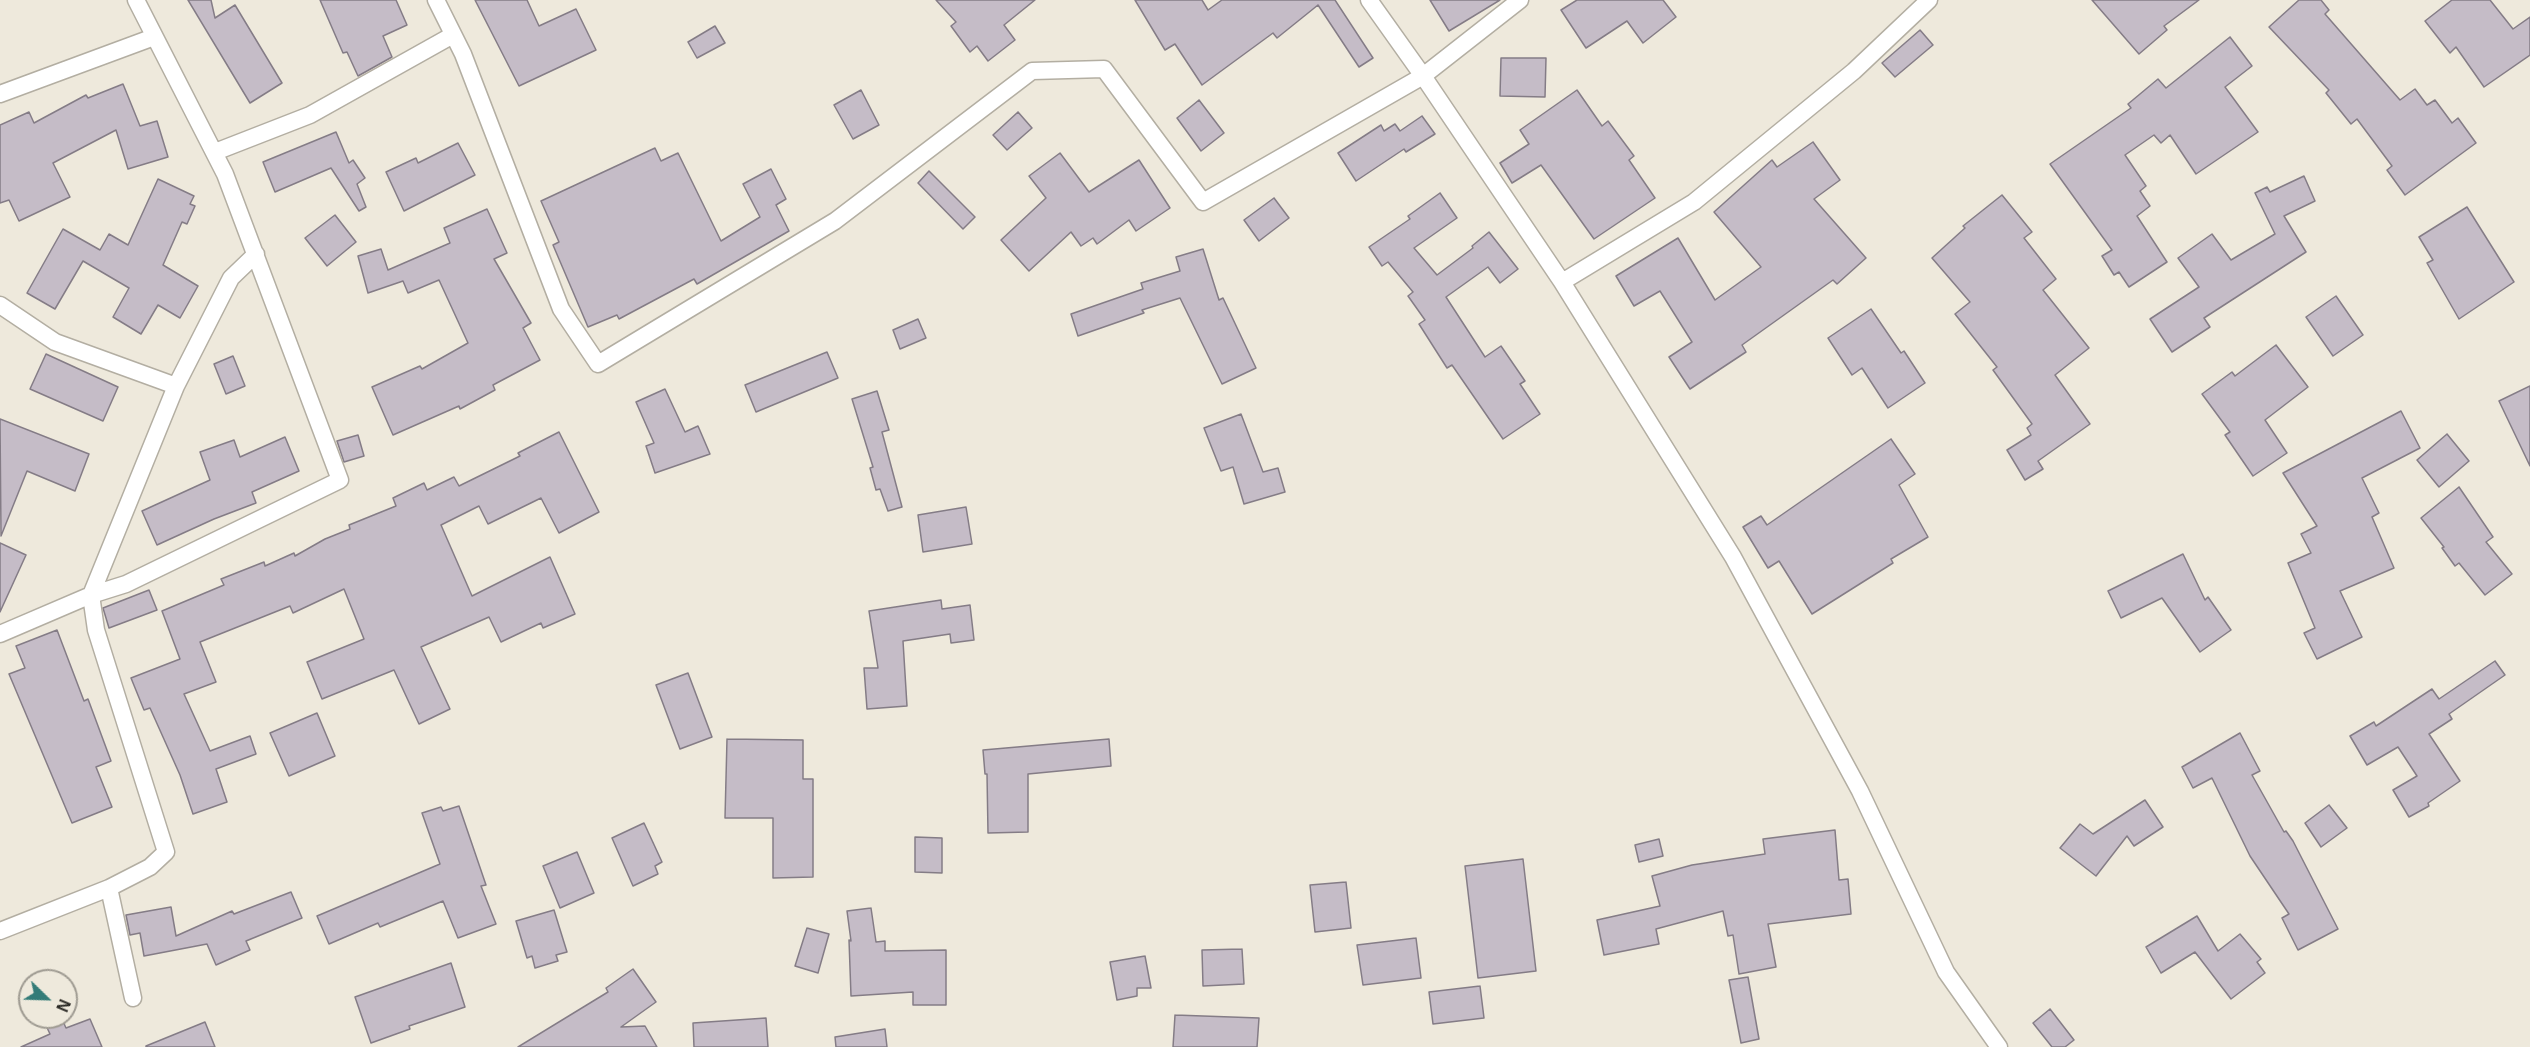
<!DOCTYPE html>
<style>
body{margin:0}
#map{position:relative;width:2530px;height:1047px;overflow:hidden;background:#eee9dc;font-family:Helvetica,sans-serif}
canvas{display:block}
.north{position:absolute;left:18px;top:969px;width:60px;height:60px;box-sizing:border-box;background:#eee9dc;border:2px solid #9f9b92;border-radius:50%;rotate:113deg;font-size:16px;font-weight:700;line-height:24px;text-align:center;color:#282722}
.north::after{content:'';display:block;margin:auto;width:21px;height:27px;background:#347c78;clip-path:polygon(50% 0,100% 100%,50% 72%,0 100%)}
</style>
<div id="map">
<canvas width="2530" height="1047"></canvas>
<div class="north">N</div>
</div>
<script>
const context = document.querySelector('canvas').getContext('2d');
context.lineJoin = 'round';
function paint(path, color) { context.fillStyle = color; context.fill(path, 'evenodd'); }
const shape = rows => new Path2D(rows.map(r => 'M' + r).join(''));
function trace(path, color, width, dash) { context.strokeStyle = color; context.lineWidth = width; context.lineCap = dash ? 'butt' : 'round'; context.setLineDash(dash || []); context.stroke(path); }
const building = shape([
 [188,0,211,0,215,18,235,5,282,83,250,103,188,0],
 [320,0,396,0,407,25,383,36,392,57,358,76,347,52,343,53,320,0],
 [475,0,527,0,539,26,576,9,596,50,519,86,475,0],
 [936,0,1035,0,1004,25,1015,40,988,61,977,46,970,52,951,26,956,22,936,0],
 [1135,0,1202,0,1208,10,1222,0,1335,0,1373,58,1359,67,1318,5,1277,38,1273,33,1202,85,1175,44,1165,50,1135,0],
 [1430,0,1500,0,1449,31,1430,0],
 [1577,0,1663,0,1676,17,1643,43,1627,21,1586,48,1561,10,1577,0],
 [2092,0,2199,0,2164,26,2167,30,2139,54,2092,0],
 [2299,0,2321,0,2329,10,2325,14,2400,100,2415,89,2427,105,2435,100,2452,123,2458,118,2476,143,2405,195,2387,170,2392,166,2357,119,2351,124,2326,93,2329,90,2269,27,2299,0],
 [2452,0,2490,0,2513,29,2530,17,2530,55,2484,87,2456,47,2450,53,2425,21,2452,0],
 [715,26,725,43,697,58,688,42,715,26],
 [1920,30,1933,45,1895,77,1882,63,1920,30],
 [2230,37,2252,66,2225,87,2258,132,2196,174,2170,135,2161,143,2154,135,2125,155,2146,186,2140,191,2150,206,2137,216,2167,262,2129,287,2119,272,2114,275,2102,256,2112,250,2050,164,2131,108,2128,104,2158,79,2166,88,2230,37],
 [1501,58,1546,58,1545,97,1500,96,1501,58],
 [123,84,140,126,157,121,168,157,128,169,116,130,53,163,70,197,19,221,9,200,0,203,0,125,29,112,34,123,86,95,88,98,123,84],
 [861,90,879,125,853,139,834,105,861,90],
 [1577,90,1602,126,1608,121,1634,156,1629,160,1655,198,1594,239,1541,165,1512,183,1500,163,1529,144,1520,130,1577,90],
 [1199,100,1224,133,1201,151,1177,118,1199,100],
 [1018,112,1032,128,1007,150,993,135,1018,112],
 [1422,116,1435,134,1406,152,1404,149,1356,181,1338,153,1381,125,1384,131,1395,124,1400,131,1422,116],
 [336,132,349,163,353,160,365,178,357,184,366,207,359,211,331,168,275,192,263,162,336,132],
 [1813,142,1840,180,1814,199,1866,258,1837,284,1833,280,1742,345,1746,352,1690,389,1669,357,1692,342,1660,291,1634,306,1616,276,1678,238,1715,300,1761,267,1714,212,1772,160,1777,167,1813,142],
 [458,143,475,175,404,211,386,172,416,158,418,163,458,143],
 [655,148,661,161,678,153,721,241,760,217,743,184,771,169,786,199,776,205,789,231,697,284,694,279,619,319,617,315,588,327,553,245,559,242,541,201,655,148],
 [1060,153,1089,192,1139,160,1170,208,1136,231,1129,220,1097,244,1093,238,1081,246,1071,232,1029,271,1001,240,1046,198,1029,176,1060,153],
 [929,171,975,217,963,229,918,183,929,171],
 [2304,176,2315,201,2284,216,2306,252,2204,318,2210,327,2172,352,2150,319,2199,287,2178,258,2212,234,2231,260,2275,234,2255,193,2267,187,2270,192,2304,176],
 [158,179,194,196,190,204,195,206,187,224,182,222,163,265,198,286,180,318,158,305,141,334,113,317,129,288,83,261,55,309,27,293,63,229,100,250,109,234,128,245,158,179],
 [1440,193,1457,218,1414,248,1437,275,1473,248,1472,246,1489,232,1518,269,1500,283,1488,267,1446,297,1485,357,1501,346,1525,381,1520,384,1540,414,1503,439,1452,365,1447,368,1419,324,1425,320,1408,296,1413,292,1388,262,1382,266,1369,247,1410,219,1408,216,1440,193],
 [2002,195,2032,232,2024,238,2056,279,2043,290,2089,348,2055,375,2090,424,2038,461,2043,469,2025,480,2007,450,2031,435,2027,428,2032,424,1993,370,1997,367,1955,314,1970,302,1932,258,1965,228,1963,226,2002,195],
 [1274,198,1289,218,1259,241,1244,220,1274,198],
 [2467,207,2514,282,2459,319,2427,263,2433,260,2419,237,2467,207],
 [487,209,507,253,494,259,531,323,523,328,540,360,493,385,495,390,460,409,459,406,393,435,372,387,420,366,422,369,468,343,439,280,408,293,403,281,368,293,358,256,381,249,388,270,450,243,444,228,487,209],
 [335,215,356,242,327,266,305,238,335,215],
 [1203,249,1219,300,1223,298,1256,368,1222,384,1180,298,1142,310,1144,313,1078,336,1071,314,1143,289,1141,283,1180,271,1176,257,1203,249],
 [2336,296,2363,335,2333,356,2306,317,2336,296],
 [1871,309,1901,353,1904,351,1925,383,1888,408,1862,368,1852,375,1828,338,1871,309],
 [918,319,926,338,900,349,893,330,918,319],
 [2276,345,2308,387,2265,420,2287,453,2253,476,2225,435,2230,432,2202,394,2232,372,2235,376,2276,345],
 [827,352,838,378,756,412,745,385,827,352],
 [46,354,118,387,103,421,30,389,46,354],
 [233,356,245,386,226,394,214,364,233,356],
 [2530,386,2530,466,2499,401,2530,386],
 [665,389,685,432,698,426,710,454,655,473,646,446,654,443,636,402,665,389],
 [877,391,889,430,882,432,902,507,888,511,880,489,876,490,870,468,873,467,852,399,877,391],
 [2401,411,2420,448,2362,478,2379,513,2372,517,2394,568,2340,591,2362,637,2317,659,2304,633,2315,628,2288,563,2311,553,2301,534,2317,526,2283,473,2401,411],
 [1241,414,1263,472,1278,468,1285,492,1244,504,1233,467,1221,471,1204,428,1241,414],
 [0,419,89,454,75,491,27,471,1,536,0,419],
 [559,432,599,512,559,533,541,498,488,524,479,506,441,525,472,596,550,557,575,614,543,628,541,623,501,642,489,617,421,647,450,709,419,724,394,670,322,699,307,662,364,639,344,589,293,613,290,606,200,642,216,682,184,694,210,751,250,736,256,754,216,769,227,802,193,814,180,775,150,708,144,710,131,678,180,659,162,611,224,585,221,579,264,562,265,566,294,553,295,556,325,539,350,529,349,525,396,506,393,498,424,483,427,490,454,477,459,486,520,456,518,453,559,432],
 [2447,434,2469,461,2439,487,2417,460,2447,434],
 [358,435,364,456,344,462,337,441,358,435],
 [285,437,299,471,252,492,256,503,214,519,157,545,142,511,210,480,200,452,234,440,240,457,285,437],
 [1891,439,1915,474,1899,485,1928,537,1891,559,1893,563,1812,614,1779,561,1768,568,1743,527,1761,516,1767,525,1891,439],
 [2459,487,2493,537,2486,542,2512,574,2485,595,2459,563,2455,566,2442,548,2444,547,2421,518,2459,487],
 [966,507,972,544,923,552,918,515,966,507],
 [0,543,26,555,0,612,0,543],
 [2183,554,2205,600,2208,597,2231,630,2200,652,2162,598,2121,618,2108,591,2183,554],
 [149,590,157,610,109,628,103,608,149,590],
 [941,600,942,609,970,605,974,640,951,643,950,634,903,641,907,706,867,709,864,668,878,668,869,611,941,600],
 [57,630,84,701,88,699,111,761,96,767,112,807,72,823,9,674,25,668,16,646,57,630],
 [2495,661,2505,675,2449,714,2452,719,2429,734,2460,781,2428,803,2429,806,2409,817,2393,790,2417,776,2398,747,2367,765,2350,736,2374,722,2376,726,2432,689,2439,699,2495,661],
 [688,673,712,737,680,749,656,685,688,673],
 [317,713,335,756,289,776,270,733,317,713],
 [2240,733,2260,771,2252,775,2284,832,2286,831,2293,841,2338,929,2298,950,2282,918,2289,914,2250,856,2212,778,2193,788,2182,767,2240,733],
 [727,739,803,740,803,779,813,779,813,877,773,878,773,818,725,818,727,739],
 [1109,739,1111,766,1028,774,1028,832,988,833,987,774,985,774,983,750,1109,739],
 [2145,800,2163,827,2134,846,2127,836,2096,876,2060,848,2080,824,2093,834,2145,800],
 [2329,805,2347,828,2321,847,2305,823,2329,805],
 [459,806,486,885,481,886,496,924,458,938,443,901,380,927,378,923,329,944,317,916,440,864,422,813,441,807,443,811,459,806],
 [644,823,662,862,655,866,658,874,633,886,612,838,644,823],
 [1835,830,1839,880,1848,879,1851,914,1768,924,1776,967,1739,974,1733,935,1728,936,1723,911,1656,929,1659,944,1604,955,1597,920,1660,906,1652,876,1692,865,1765,854,1763,839,1835,830],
 [915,837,942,838,942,873,915,872,915,837],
 [1659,839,1663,856,1639,862,1635,845,1659,839],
 [577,852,594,893,560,908,543,866,577,852],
 [1523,859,1536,971,1478,978,1465,866,1523,859],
 [1346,882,1351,928,1315,932,1310,885,1346,882],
 [291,892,302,918,246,941,250,950,216,965,207,944,144,956,140,933,130,935,126,915,171,907,176,936,232,911,234,914,291,892],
 [871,908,876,942,885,941,885,951,946,950,946,1005,913,1005,913,992,851,996,849,940,851,941,847,911,871,908],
 [554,910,567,952,556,955,558,961,535,968,532,956,527,958,516,921,554,910],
 [2197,916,2218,951,2240,934,2261,959,2257,962,2265,973,2231,999,2195,952,2161,973,2146,947,2197,916],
 [807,928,829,934,818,973,795,966,807,928],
 [1416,938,1421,978,1363,985,1357,945,1416,938],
 [1242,949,1244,984,1203,986,1202,950,1242,949],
 [1145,956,1151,988,1137,988,1137,996,1117,1000,1110,962,1145,956],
 [451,963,465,1007,409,1026,410,1029,371,1043,355,997,451,963],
 [633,969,656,1002,621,1027,645,1026,657,1047,518,1047,608,992,606,988,633,969],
 [1748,977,1759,1039,1741,1043,1729,980,1748,977],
 [1480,986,1484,1018,1433,1024,1429,992,1480,986],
 [2050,1009,2074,1040,2065,1047,2052,1047,2033,1023,2050,1009],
 [1175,1015,1259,1018,1257,1047,1173,1047,1175,1015],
 [42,1017,61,1017,66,1028,90,1019,102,1047,21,1047,50,1034,42,1017],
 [766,1018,768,1047,694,1047,693,1023,766,1018],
 [205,1022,215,1047,146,1047,146,1046,205,1022],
 [885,1029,887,1047,836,1047,835,1037,885,1029]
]);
const minor = shape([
 [436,0,463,54,561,309,598,364,835,221,1032,71,1104,69,1203,202,1423,76,1562,282,1733,557,1860,791,1946,972,1999,1047],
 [1369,0,1423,76,1520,0],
 [0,94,154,37],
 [215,152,310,115,453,35],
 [1562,282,1694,202,1854,71,1929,0],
 [0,305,55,342,176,386],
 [0,634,91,595,126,584,340,480,225,174,136,0],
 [109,888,133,998],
 [0,931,109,888,150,867,166,852,96,630,91,595,176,386,231,278,256,254]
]);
paint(building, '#c5bcc7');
trace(building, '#847c86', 1.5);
trace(minor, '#b3aea2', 19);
trace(minor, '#fff', 16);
</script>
